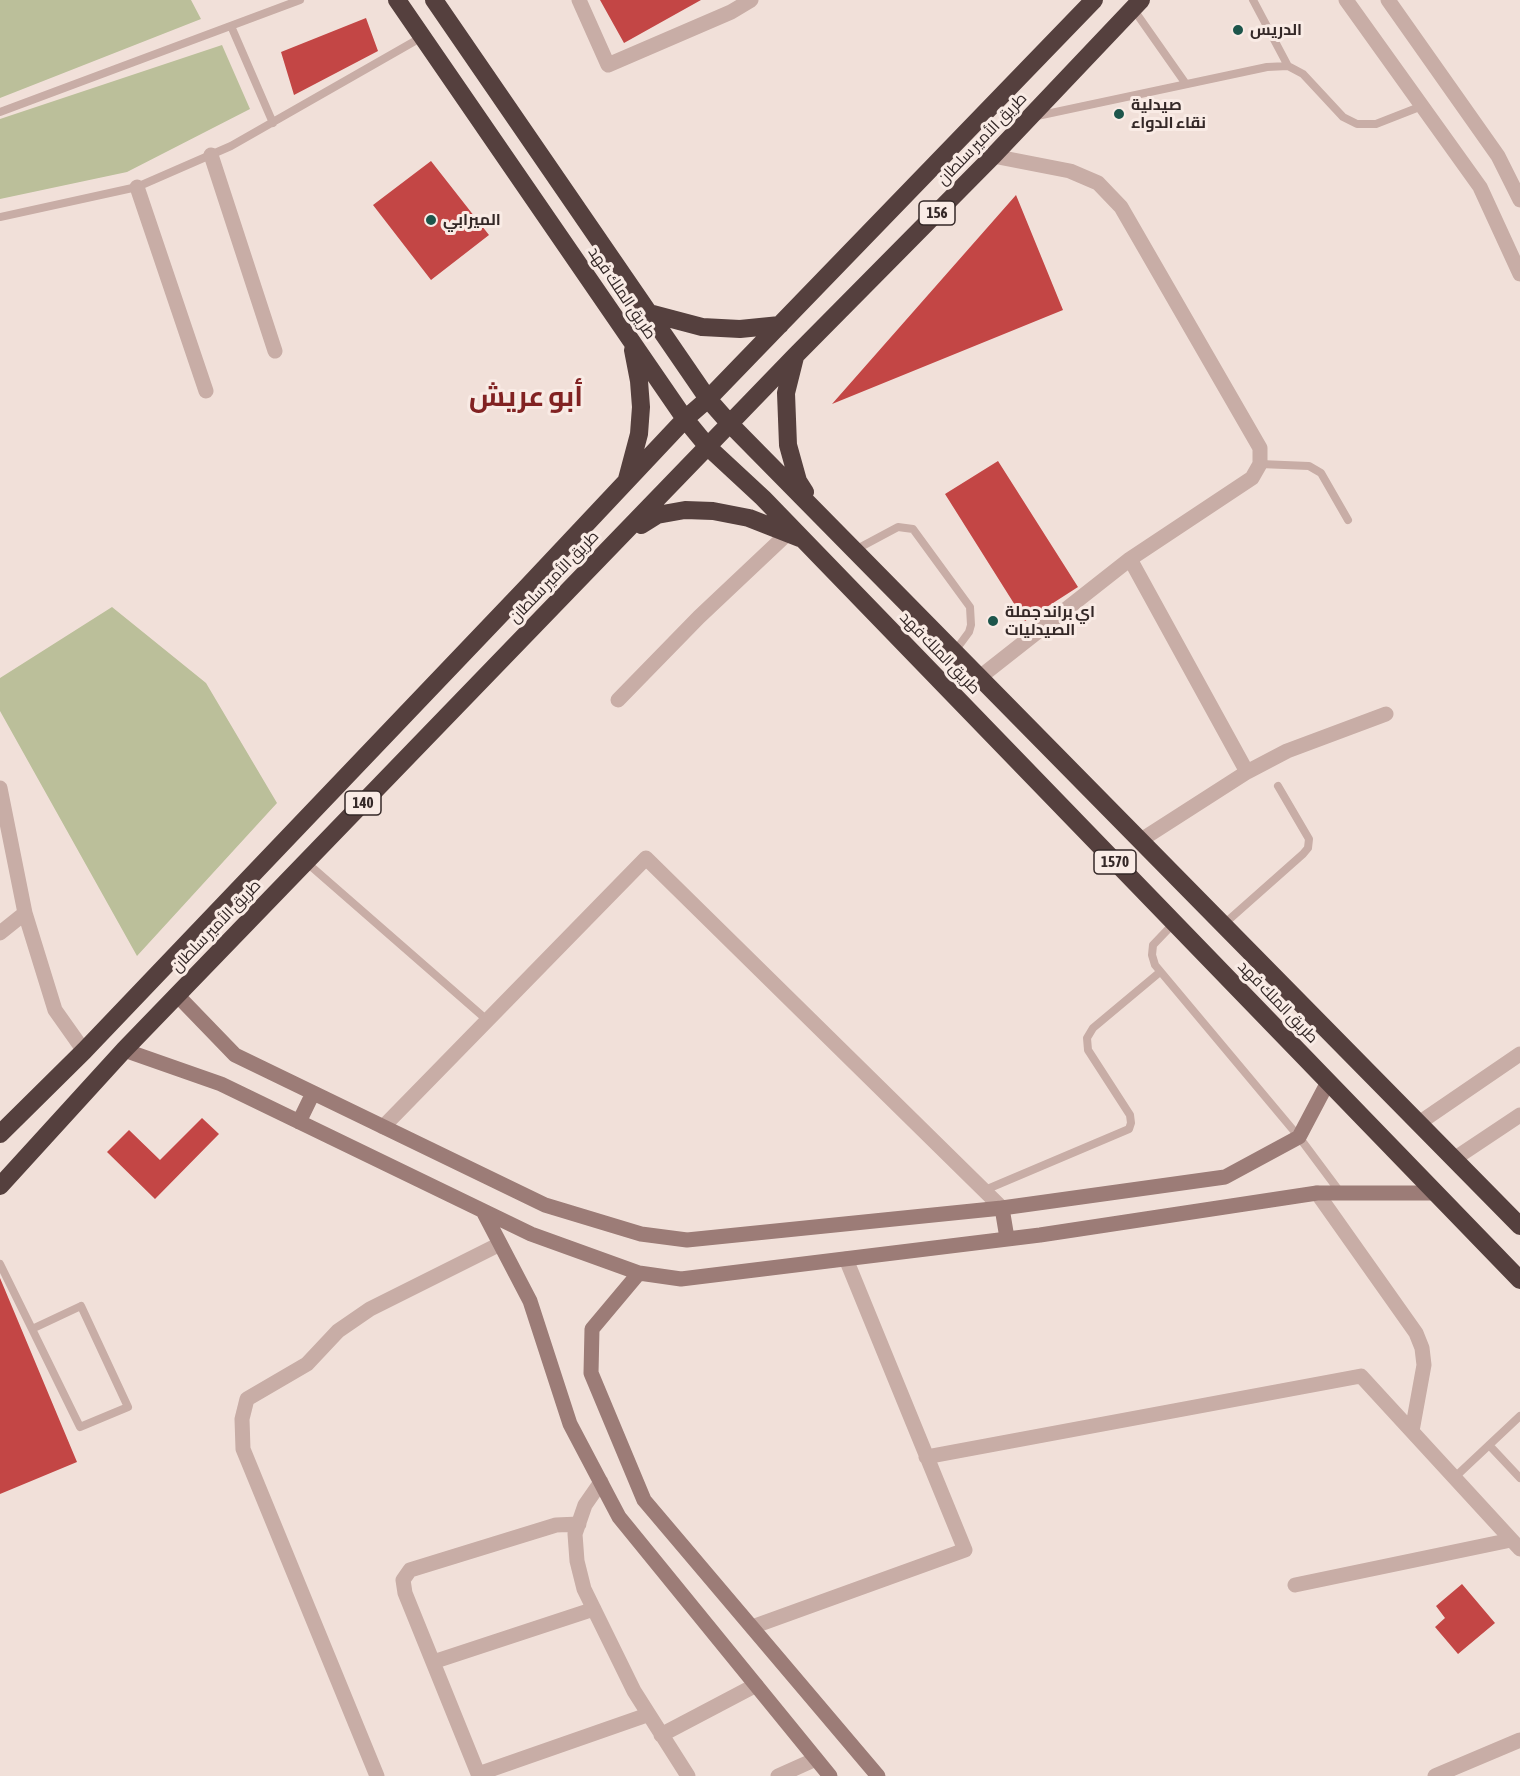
<!DOCTYPE html>
<meta charset="utf-8">
<style>
body{margin:0}
canvas{display:block;background:#f1e0d9}
</style>
<canvas width="1520" height="1776"></canvas>
<script>
const context = document.querySelector('canvas').getContext('2d');
context.lineJoin = 'round';
function paint(path, color) { context.fillStyle = color; context.fill(path, 'evenodd'); }
const shape = rows => new Path2D(rows.map(r => 'M' + r).join(''));
function trace(path, color, width, dash) { context.strokeStyle = color; context.lineWidth = width; context.lineCap = dash ? 'butt' : 'round'; context.setLineDash(dash || []); context.stroke(path); }
function label(font, color, halo, rows, align = 'center') {
  context.font = font + ' "Asap Condensed",Cairo,sans-serif'; context.lineWidth = 6; context.setLineDash([]); context.textBaseline = 'middle'; context.strokeStyle = halo; context.fillStyle = color; for (const [text, x, y, turn = 0] of rows) {
    context.save(); context.translate(x, y); context.rotate((+turn || 0) * Math.PI / 180); context.textAlign = isNaN(turn) ? turn : align; if (halo) context.strokeText(text, 0, 0); context.fillText(text, 0, 0); context.restore();
  }
}
const green = shape([
 [0,0,191,0,201,19,0,98],
 [222,45,250,109,127,172,0,199,0,119],
 [112,607,206,683,277,803,137,956,0,711,0,678]
]);
const building = shape([
 [600,0,701,0,624,43],
 [366,18,378,51,294,95,281,52],
 [431,161,489,235,431,280,373,205],
 [1016,195,1063,310,832,404],
 [998,461,1078,587,1025,621,945,494],
 [202,1118,219,1134,155,1199,107,1152,129,1130,160,1160],
 [0,1278,77,1462,0,1494],
 [1462,1584,1495,1623,1458,1654,1435,1627,1445,1618,1436,1606]
]);
const lane = shape([
 [1253,0,1288,66],
 [1134,10,1186,84],
 [231,26,273,123],
 [0,112,300,0],
 [1037,116,1267,67,1288,66,1303,74,1343,117,1357,124,1376,124,1422,106],
 [0,217,137,187,231,146,422,37],
 [1260,464,1309,466,1321,473,1348,520],
 [855,550,898,527,913,529,970,607,971,625,969,632,955,651],
 [306,862,487,1020],
 [1174,923,1153,945,1152,955,1155,965,1299,1137,1340,1192],
 [1224,924,1303,854,1308,848,1309,839,1278,786],
 [985,1190,1129,1129,1131,1123,1130,1115,1088,1050,1087,1038,1093,1028,1160,972],
 [0,1264,32,1329,80,1427,128,1407,81,1306,32,1329],
 [1489,1445,1520,1478],
 [1454,1478,1520,1416]
]);
const street = shape([
 [579,0,608,65,731,12,751,0],
 [1346,0,1480,187,1520,274],
 [1388,0,1498,156,1520,200],
 [211,155,275,351],
 [137,187,206,391],
 [1130,559,1247,772],
 [980,677,1130,559,1252,478,1260,464,1260,448,1121,207,1098,183,1070,171,993,156],
 [618,700,699,617,787,534],
 [0,788,25,913,55,1010,84,1051],
 [1141,840,1247,772,1287,751,1386,714],
 [0,933,25,913],
 [1419,1123,1520,1054],
 [383,1127,646,858,1002,1208],
 [1454,1159,1520,1115],
 [1317,1193,1416,1333,1422,1348,1424,1365,1412,1431],
 [926,1457,1361,1376,1520,1549],
 [601,1482,585,1505,575,1534,577,1561,584,1589,634,1691,688,1776],
 [1295,1585,1511,1540],
 [752,1627,965,1550,846,1259],
 [433,1662,594,1609],
 [661,1735,756,1685],
 [478,1774,647,1715],
 [377,1776,243,1449,242,1419,247,1399,307,1364,338,1331,370,1309,500,1244],
 [479,1776,405,1593,403,1580,410,1570,556,1525,579,1524],
 [778,1776,816,1759],
 [1435,1776,1520,1740]
]);
const secondary = shape([
 [177,995,235,1055,545,1205,641,1234,687,1240,1002,1208,1225,1177,1299,1137,1328,1082],
 [124,1050,221,1084,531,1234,639,1273,681,1279,1040,1235,1317,1193,1435,1193],
 [299,1122,313,1093],
 [1002,1208,1007,1238],
 [483,1211,530,1301,570,1424,619,1517,830,1776],
 [639,1273,592,1329,591,1373,644,1500,878,1776]
]);
const highway = shape([
 [397,0,685,419,708,447,763,498,1520,1280],
 [434,0,708,399,730,424,1520,1226],
 [649,313,702,327,740,329,780,325],
 [795,357,786,393,788,445,798,481,805,492],
 [627,479,639,434,641,407,639,381,633,350],
 [641,525,657,515,685,510,713,511,749,518,800,538],
 [0,1134,84,1051,526,588,685,419,708,399,1094,0],
 [0,1186,124,1050,795,356,993,156,1141,0]
]);
const markers = [
 [1238,30,6,"#1d554b"],
 [1119,114,6,"#1d554b"],
 [431,220,6,"#1d554b"],
 [993,621,6,"#1d554b"]
];
const shields = [
 [937,213,36],
 [363,803,36],
 [1115,862,42]
];
const shieldNames = [
 ["156",937,213],
 ["140",363,803],
 ["1570",1115,862]
];
const poiNames = [
 ["الدريس",1250,30],
 ["صيدلية",1131,105],
 ["نقاء الدواء",1131,123],
 ["الميرابي",443,220],
 ["اي براند جملة",1005,612],
 ["الصيدليات",1005,630]
];
const streetNames = [
 ["طريق الأمير سلطان",982,139,-46],
 ["طريق الملك فهد",622,293,56],
 ["طريق الأمير سلطان",554,577,-46],
 ["طريق الملك فهد",940,653,46],
 ["طريق الأمير سلطان",216,926,-46],
 ["طريق الملك فهد",1278,1002,46]
];
const townNames = [
 ["أبو عريش",526,397]
];
paint(green, '#bbbf9a');
paint(building, '#c34645');
trace(lane, '#c8ada6', 8);
trace(street, '#c8ada6', 15);
trace(secondary, '#9c7c77', 15);
trace(highway, '#55403e', 18);
for (const [x, y, r, color] of markers) { const dot = new Path2D(); dot.arc(x, y, r, 0, 2 * Math.PI); context.fillStyle = color; context.fill(dot); trace(dot, '#f9ebe5', 2); }
for (const [x, y, w] of shields) { const box = new Path2D(); box.roundRect(x - w / 2, y - 12, w, 24, 4.5); context.fillStyle = '#f9ebe5'; context.fill(box); trace(box, '#342827', 1.5); }
label('bold 15px', '#342827', null, shieldNames);
label('bold 16px', '#342827', '#f9ebe5', poiNames, 'left');
label('16px', '#342827', '#f9ebe5', streetNames);
label('bold 28px', '#812222', '#f9ebe5', townNames);
</script>
